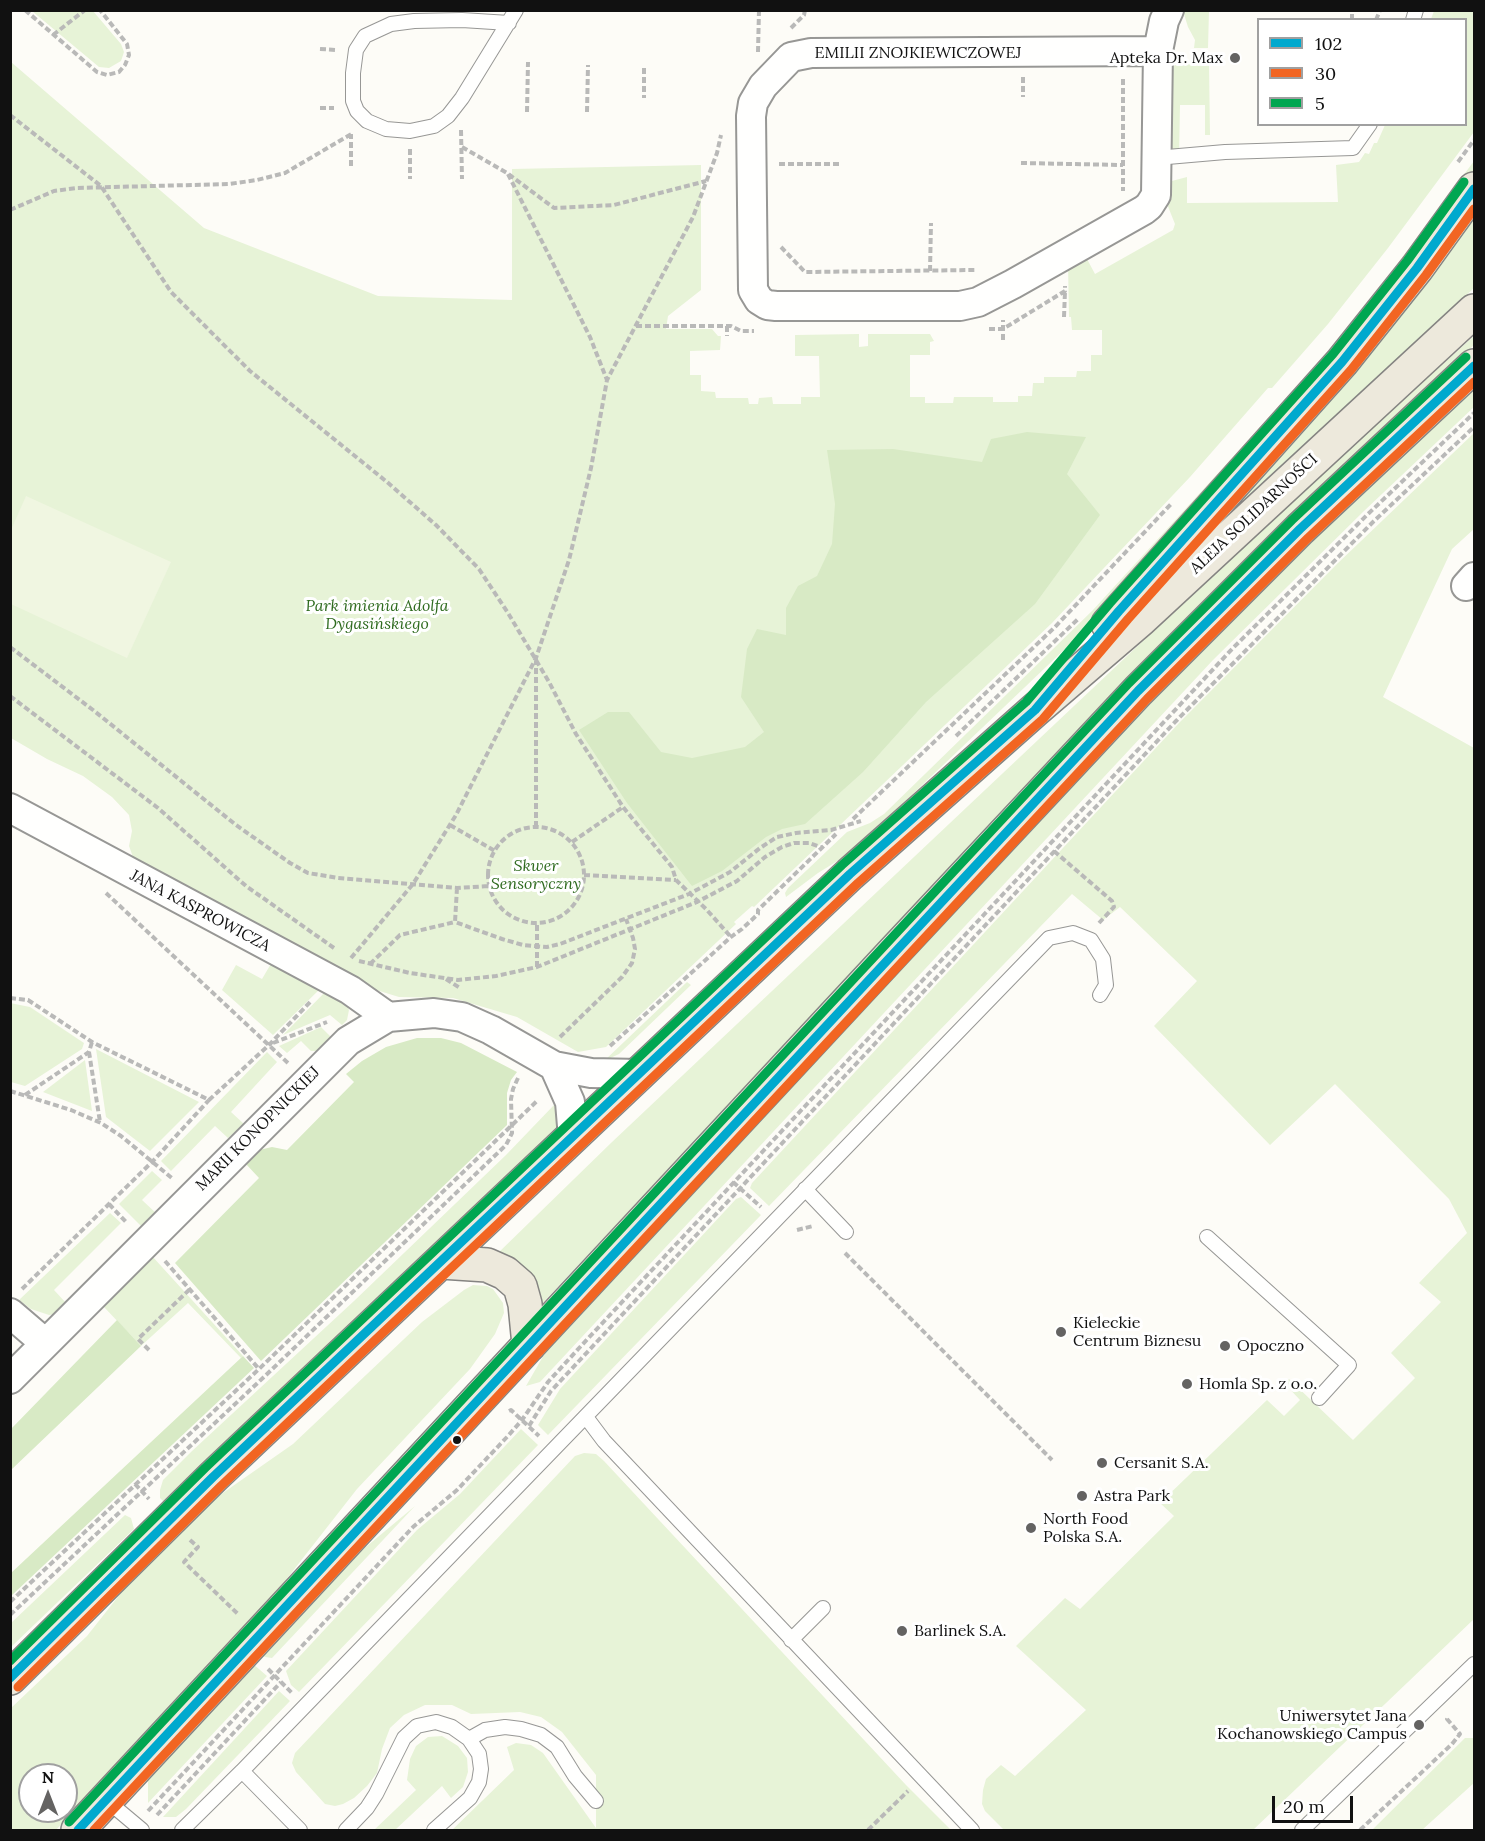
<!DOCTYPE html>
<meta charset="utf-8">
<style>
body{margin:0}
#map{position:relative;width:1485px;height:1841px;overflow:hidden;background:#fdfcf7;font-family:Lora,serif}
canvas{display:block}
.frame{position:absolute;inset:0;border:12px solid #111;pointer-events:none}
.legend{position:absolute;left:1257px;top:18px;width:210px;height:108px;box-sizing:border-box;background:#fff;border:2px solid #a0a0a0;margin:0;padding:8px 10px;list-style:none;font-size:18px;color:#111}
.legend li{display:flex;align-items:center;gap:12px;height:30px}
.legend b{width:30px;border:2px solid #a0a0a0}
.north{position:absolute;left:18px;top:1763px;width:60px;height:60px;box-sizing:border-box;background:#fff;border:2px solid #a0a0a0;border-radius:50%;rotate:0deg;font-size:16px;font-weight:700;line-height:24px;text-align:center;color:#111}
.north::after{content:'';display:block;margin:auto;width:21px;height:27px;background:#646362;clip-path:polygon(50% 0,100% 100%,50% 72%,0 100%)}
.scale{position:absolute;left:1272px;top:1796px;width:81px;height:27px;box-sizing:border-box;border:3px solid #111;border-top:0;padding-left:8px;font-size:18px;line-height:21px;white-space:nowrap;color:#111;-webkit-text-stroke:4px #fff;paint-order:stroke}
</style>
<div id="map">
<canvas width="1485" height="1841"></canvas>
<div class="frame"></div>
<ul class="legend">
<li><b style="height:8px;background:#00a9ce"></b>102</li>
<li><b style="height:8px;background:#f26522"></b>30</li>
<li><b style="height:8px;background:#00a651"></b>5</li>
</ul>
<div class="north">N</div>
<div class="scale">20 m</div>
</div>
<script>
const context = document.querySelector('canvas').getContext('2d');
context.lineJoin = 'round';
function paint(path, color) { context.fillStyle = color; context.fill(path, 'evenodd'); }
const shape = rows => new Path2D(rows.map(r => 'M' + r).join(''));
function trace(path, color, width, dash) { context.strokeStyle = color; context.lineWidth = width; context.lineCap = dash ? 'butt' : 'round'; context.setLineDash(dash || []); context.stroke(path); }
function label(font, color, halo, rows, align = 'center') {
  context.font = font + ' Lora,serif'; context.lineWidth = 6; context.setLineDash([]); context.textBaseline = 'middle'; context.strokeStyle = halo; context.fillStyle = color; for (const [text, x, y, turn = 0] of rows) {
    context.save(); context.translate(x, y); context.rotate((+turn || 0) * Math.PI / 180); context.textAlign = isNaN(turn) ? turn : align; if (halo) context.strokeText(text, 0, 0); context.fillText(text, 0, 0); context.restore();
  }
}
const green = shape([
 [32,11,93,11,121,44,124,52,121,61,109,68,99,67],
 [1183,11,1209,11,1208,48,1194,48,1195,40,1188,27],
 [1434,11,1474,11,1474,132,1388,248,1328,324,1272,388,1268,388,1190,477,1052,623,754,907,752,906,734,922,736,924,606,1047,578,1052,517,1017,453,998,399,997,373,989,172,882,133,857,129,846,132,831,129,815,112,797,83,776,47,759,11,738,11,62,204,228,378,296,512,300,512,169,701,165,701,290,668,316,666,329,712,329,718,336,721,336,720,350,690,351,690,375,701,375,701,391,715,392,716,398,748,398,749,404,758,404,759,398,772,397,773,404,801,404,801,397,820,397,819,356,795,356,795,335,859,334,859,347,868,346,868,334,930,334,934,341,930,342,930,355,910,355,910,397,925,397,925,403,953,403,954,397,993,397,993,402,1018,402,1018,396,1032,396,1033,383,1044,383,1044,377,1076,377,1077,371,1091,371,1091,355,1102,355,1102,330,1072,330,1071,317,1069,317,1068,264,1084,258,1087,259,1095,274,1173,230,1175,224,1167,204,1168,182,1187,177,1187,203,1338,202,1336,165,1359,162,1365,153,1369,154,1374,143,1377,143,1385,125,1466,124,1466,20,1431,19],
 [1181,64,1209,64,1210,135,1205,135,1205,105,1180,105,1179,157,1168,167,1170,69,1175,65],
 [1474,161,1474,174,1402,273,1111,605,852,852,818,873,786,897,785,893,788,888,847,832,870,823,884,814,1093,610,1324,357,1372,298],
 [1474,206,1474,288,1230,514,1225,512],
 [1474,336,1474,345,1314,493,1030,783,538,1308,496,1255,612,1142,1323,471],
 [1474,386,1474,407,1364,511,1213,660,540,1382,526,1386,549,1346,1049,807,1233,615],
 [1474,433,1474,529,1452,549,1383,697,1474,748,1474,1619,1253,1830,1004,1830,985,1811,982,1804,983,1790,986,1779,1001,1765,1015,1776,1086,1710,1016,1646,1065,1598,1080,1609,1174,1516,1160,1503,1267,1400,1284,1416,1300,1400,1284,1383,1289,1379,1353,1440,1415,1378,1391,1353,1441,1302,1419,1283,1467,1233,1449,1199,1335,1084,1270,1145,1154,1026,1197,981,1120,907,1103,920,1072,894,769,1206,750,1188,752,1183,1179,723,1338,563],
 [272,962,321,988,273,1035,222,990,236,965,262,979],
 [687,982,691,985,619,1054,604,1061],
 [326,991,347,1006,349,1010,347,1020,342,1025,330,1015,283,1035],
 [10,1003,30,1007,84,1043,82,1049,25,1086,11,1082],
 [321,1027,331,1037,317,1051,311,1051,301,1041,287,1053,279,1046],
 [96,1049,199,1102,150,1151,106,1117],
 [267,1052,277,1062,231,1112,244,1124,228,1138,215,1126,171,1171,161,1161],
 [85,1060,92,1111,43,1092],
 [559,1104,559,1120,556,1129,164,1502,160,1498,160,1490,163,1480,192,1451,354,1301,506,1155,554,1105],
 [152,1171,162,1180,142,1200,157,1214,143,1228,119,1204],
 [741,1197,761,1215,548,1435,538,1425,560,1389,736,1199],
 [110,1213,121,1223,54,1290,67,1304,56,1314,49,1315,31,1309,19,1300],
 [152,1256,243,1356,241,1358,188,1303,141,1346,104,1307],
 [473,1285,487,1286,493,1289,503,1303,504,1313,495,1334,470,1369,357,1489,267,1604,56,1830,11,1830,11,1708,87,1636,151,1555,210,1502,293,1444,422,1322,464,1290],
 [30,1775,66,1775,66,1811,30,1811],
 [521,1429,538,1445,299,1692,291,1685,286,1671,417,1530,460,1494],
 [584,1453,596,1454,604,1461,906,1785,951,1830,452,1830,514,1770,507,1747,516,1743,531,1745,543,1753,596,1828,596,1775,562,1732,541,1717,520,1712,471,1714,452,1705,425,1705,404,1715,390,1728,382,1749,377,1773,367,1786,354,1798,343,1804,335,1806,325,1804,296,1772,292,1763,295,1753,575,1456],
 [415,1506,272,1658,265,1657,261,1654,348,1562],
 [125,1515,131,1518,134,1529,11,1647,11,1623],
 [252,1663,267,1676,148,1803,148,1777],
 [279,1691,290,1701,186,1809,176,1817,163,1817],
 [442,1736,458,1746,467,1758,468,1772,463,1787,451,1798,442,1786,395,1830,374,1830,416,1790,407,1780,410,1759,416,1746,428,1737],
 [1465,1738,1474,1738,1474,1783,1422,1830,1372,1830]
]);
const forest = shape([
 [1027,432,1086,437,1067,474,1100,515,1035,604,926,702,863,772,805,824,782,829,766,837,722,871,692,886,627,803,579,730,608,712,629,712,661,752,692,758,745,747,764,732,741,697,747,649,757,629,786,635,786,608,798,586,817,576,832,544,835,504,827,450,893,449,982,462,991,439],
 [417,1038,441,1038,461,1043,517,1072,511,1080,507,1093,507,1125,261,1361,175,1263,259,1178,245,1163,255,1151,272,1147,287,1150,354,1082,346,1074,362,1061,386,1047],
 [117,1320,141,1346,11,1470,11,1429],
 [243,1356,254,1368,11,1596,11,1573]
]);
const pitch = shape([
 [26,496,171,562,127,658,11,604,11,530]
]);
const path = shape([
 [25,10,97,72,107,75,119,72,125,65,129,55,127,44,100,10],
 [1352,20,1352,10],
 [1376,20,1380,10],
 [791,28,804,15,805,10],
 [53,35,85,10],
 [320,49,337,50],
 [758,52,759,10],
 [644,68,644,98],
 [1023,77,1023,97],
 [1123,79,1123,191],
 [320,108,334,108],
 [527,112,528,62],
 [587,112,588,65],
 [10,115,101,186,171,292,250,371,387,482,436,525,479,569,508,613,549,682,576,734,623,807,672,867,676,880,706,909,731,937],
 [461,130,462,179],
 [462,147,507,173,554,208,614,205,706,181],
 [410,149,410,179],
 [1458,162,1474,140],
 [1021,163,1123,165],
 [779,164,841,164],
 [351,166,351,134],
 [508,174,590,337,607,380],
 [10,210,54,191,76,188,229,184,257,180,285,173,353,133],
 [781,247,805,272,976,270],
 [930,271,931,223],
 [1064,317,1065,291],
 [636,326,731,326,741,331,754,331],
 [727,326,727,336],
 [989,329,1003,329,1065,291,1065,286],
 [1003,340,1003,320],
 [10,647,93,710,236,825,290,863,308,873,338,878,457,888,489,886],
 [10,696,158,808,246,886,334,948],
 [956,736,1078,619],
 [853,819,1055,627,1172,503],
 [450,825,495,851],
 [536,827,536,659],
 '488 875a48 48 0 1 1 96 0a48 48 0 1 1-96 0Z',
 [572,842,623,807],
 [1054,851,1112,901,1114,907,1099,923],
 [584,875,676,880],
 [457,888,455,922,502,939,523,945,547,947,560,944,689,894,730,872,760,848,777,837,796,833,831,830,861,821],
 [106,893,289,1064],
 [351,958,413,884,456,815,536,658,569,560,591,468,607,380,693,217,717,153,721,135],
 [359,961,410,973,458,980,496,976,537,967,697,902,737,881,765,857,782,847,794,843,809,843,823,848],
 [370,964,400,935,455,922],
 [537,967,537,923],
 [446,979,460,988],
 [10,998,28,1000,92,1042,209,1100,270,1044,312,1000],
 [560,1037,622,977,632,963,635,949,633,938,626,919],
 [273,1043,327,1022],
 [610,1046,731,937,742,929,758,914,758,910,836,834],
 [89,1052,100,1122],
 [10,1091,71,1110,101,1123,121,1136,173,1179],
 [25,1095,89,1052,92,1042],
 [733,1182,761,1207],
 [109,1204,127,1223],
 [797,1230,813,1226],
 [845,1253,1052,1460],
 [165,1261,259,1369],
 [22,1289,153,1161,209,1100],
 [149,1350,138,1339,190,1289],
 [509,1411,511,1410,539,1436],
 [529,1426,551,1391,1175,722,1373,522,1474,427],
 [135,1484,149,1499],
 [190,1540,198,1547,184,1562,239,1615],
 [10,1602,259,1369,538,1100],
 [10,1615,265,1376,506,1145,512,1133,511,1099,513,1089,518,1078],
 [268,1669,292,1693],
 [148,1811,413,1527,457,1490,507,1437,522,1420,548,1382,581,1346,1233,648,1367,515,1474,413],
 [157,1815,281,1682],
 [868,1830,908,1791],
 [1360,1830,1452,1744,1460,1734,1447,1719,1448,1717]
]);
const lane = shape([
 [1413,20,1416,10],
 [509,23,462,20,414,21,391,24,365,36,356,50,353,73,353,101,357,111,367,121,386,129,410,131,434,126,448,116,462,98,516,10],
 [1156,158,1225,152,1353,148,1370,124],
 [805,1189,846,1232],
 [1207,1237,1349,1365,1319,1398],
 [586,1417,604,1441,972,1830],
 [791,1640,823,1608],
 [469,1739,485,1730,505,1727,521,1729,541,1735,557,1747,575,1776,596,1801],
 [242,1771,300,1830],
 [105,1799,142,1830],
 [182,1830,242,1771,1049,938,1073,933,1091,940,1103,959,1106,985,1100,995],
 [346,1830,367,1808,376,1794,404,1738,417,1726,436,1722,452,1727,469,1739,479,1754,481,1769,479,1782,470,1798,434,1830],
 [1302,1830,1474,1664]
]);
const street = shape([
 [1158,51,811,53,791,57,763,86,753,103,751,116,753,290,759,300,767,305,776,306,960,306,978,302,1013,284,1144,210,1149,206,1156,195,1158,51,1164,21,1169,10],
 [1466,586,1474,577],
 [10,808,350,990,388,1017],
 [554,1066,570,1102,573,1138],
 [10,1313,45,1343],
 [10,1379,348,1041,388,1017,434,1013,462,1017,491,1030,554,1066,591,1073,640,1074]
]);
const primary = shape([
 [1108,624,1342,362,1417,268,1474,189],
 [441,1262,487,1265,505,1273,520,1286,525,1304,529,1345],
 [10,1678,213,1477,850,874,1035,710,1141,619,1474,311],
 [78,1830,892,954,1138,691,1300,529,1474,366]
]);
const bus1 = shape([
 [10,1678,213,1477,850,874,1035,710,1119,611,1342,362,1417,268,1474,189],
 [78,1830,1138,691,1300,529,1474,366]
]);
const bus2 = shape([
 [18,1687,221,1486,858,883,1043,719,1128,619,1351,370,1426,275,1474,209],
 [94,1830,1147,699,1308,538,1474,382]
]);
const bus3 = shape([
 [10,1661,205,1468,842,865,1026,702,1110,603,1333,354,1407,261,1464,182],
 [69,1822,1129,683,1292,520,1466,357]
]);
const markers = [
 [1235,58,6,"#646362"],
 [1061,1332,6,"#646362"],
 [1225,1346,6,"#646362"],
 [1187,1384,6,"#646362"],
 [457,1440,5,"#111"],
 [1102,1463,6,"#646362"],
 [1082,1496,6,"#646362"],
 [1031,1528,6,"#646362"],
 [902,1631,6,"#646362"],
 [1419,1725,6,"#646362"]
];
const streetNames = [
 ["EMILII ZNOJKIEWICZOWEJ",918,53],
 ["ALEJA SOLIDARNOŚCI",1254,514,-43],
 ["JANA KASPROWICZA",200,911,28],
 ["MARII KONOPNICKIEJ",258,1129,-45]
];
const poiNames = [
 ["Apteka Dr. Max",1223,58,"right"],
 ["Kieleckie",1073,1323],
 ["Centrum Biznesu",1073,1341],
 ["Opoczno",1237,1346],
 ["Homla Sp. z o.o.",1199,1384],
 ["Cersanit S.A.",1114,1463],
 ["Astra Park",1094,1496],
 ["North Food",1043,1519],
 ["Polska S.A.",1043,1537],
 ["Barlinek S.A.",914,1631],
 ["Uniwersytet Jana",1407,1716,"right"],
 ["Kochanowskiego Campus",1407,1734,"right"]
];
const parkNames = [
 ["Park imienia Adolfa",377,606],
 ["Dygasińskiego",377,624],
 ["Skwer",536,866],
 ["Sensoryczny",536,884]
];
paint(green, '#e7f3d7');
paint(forest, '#d8eac5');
paint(pitch, '#f0f6e1');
trace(lane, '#979795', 16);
trace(street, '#979795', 32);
trace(primary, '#858482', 36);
trace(path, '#b9b9b8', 4, [6, 3]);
trace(lane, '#fffffe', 14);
trace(street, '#fffffe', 28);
trace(primary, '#ede9dc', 33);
trace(bus1, '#00a9ce', 9);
trace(bus2, '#f26522', 9);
trace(bus3, '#00a651', 9);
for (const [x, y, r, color] of markers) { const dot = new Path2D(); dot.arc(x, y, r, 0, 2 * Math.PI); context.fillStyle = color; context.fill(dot); trace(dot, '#fff', 2); }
label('16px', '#111', '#fff', streetNames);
label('16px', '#111', '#fff', poiNames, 'left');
label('italic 16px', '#2f6b1f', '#fff', parkNames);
</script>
